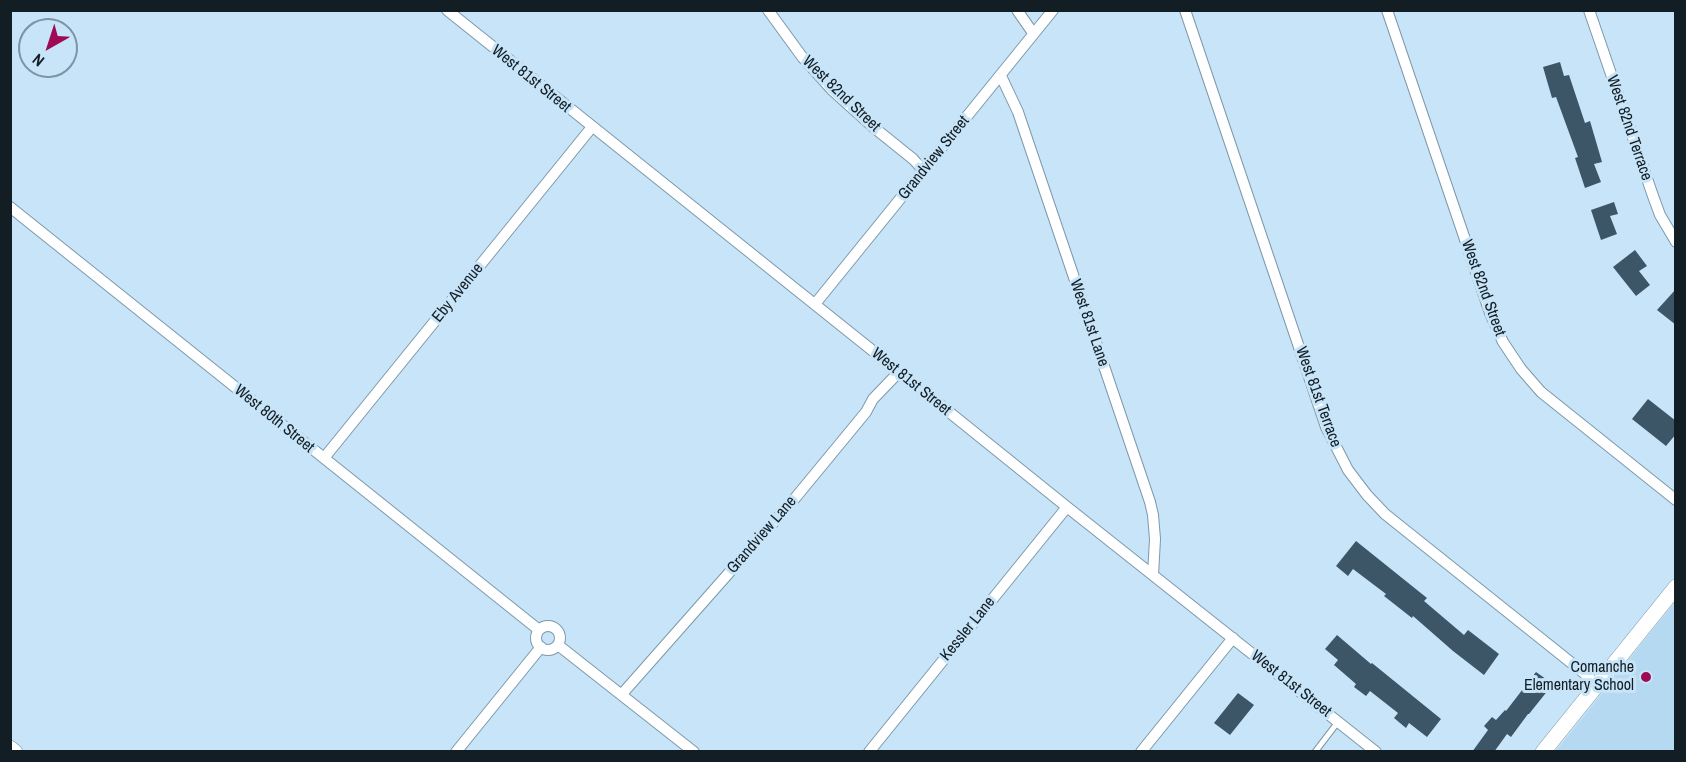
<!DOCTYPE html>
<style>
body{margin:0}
#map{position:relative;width:1686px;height:762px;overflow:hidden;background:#c7e4f8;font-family:"Archivo Narrow",sans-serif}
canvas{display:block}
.frame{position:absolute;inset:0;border:12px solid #131d24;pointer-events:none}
.north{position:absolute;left:18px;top:18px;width:60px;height:60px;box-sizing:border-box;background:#c7e4f8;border:2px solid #7f94a3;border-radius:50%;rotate:219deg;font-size:16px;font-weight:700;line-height:24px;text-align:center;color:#131d24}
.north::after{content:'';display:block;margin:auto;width:21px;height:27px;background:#9e0b54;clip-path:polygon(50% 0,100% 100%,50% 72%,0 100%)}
</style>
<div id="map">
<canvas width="1686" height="762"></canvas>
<div class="frame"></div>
<div class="north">N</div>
</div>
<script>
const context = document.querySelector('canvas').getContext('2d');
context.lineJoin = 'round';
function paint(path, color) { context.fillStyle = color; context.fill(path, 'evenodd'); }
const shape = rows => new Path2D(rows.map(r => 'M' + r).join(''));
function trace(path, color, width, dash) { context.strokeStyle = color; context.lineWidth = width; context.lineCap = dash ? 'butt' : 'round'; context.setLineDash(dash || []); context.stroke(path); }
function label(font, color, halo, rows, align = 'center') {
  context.font = font + ' "Archivo Narrow",sans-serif'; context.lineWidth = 6; context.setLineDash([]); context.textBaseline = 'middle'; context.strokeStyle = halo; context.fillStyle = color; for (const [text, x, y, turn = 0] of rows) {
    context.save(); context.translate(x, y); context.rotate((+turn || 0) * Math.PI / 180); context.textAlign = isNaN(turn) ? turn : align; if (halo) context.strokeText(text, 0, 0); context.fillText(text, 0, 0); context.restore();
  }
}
const built = shape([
 [1675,602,1675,751,1556,751]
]);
const building = shape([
 [1560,62,1564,76,1569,75,1585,123,1590,121,1602,162,1594,164,1601,182,1585,188,1575,158,1578,157,1556,97,1552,98,1543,67],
 [1614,202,1618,214,1610,216,1617,234,1601,240,1591,210],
 [1635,250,1647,266,1639,271,1650,285,1636,296,1613,267],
 [1676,289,1676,325,1657,310],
 [1648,399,1676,421,1676,434,1666,446,1632,419],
 [1356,541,1427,598,1424,601,1464,635,1468,630,1499,654,1484,675,1453,651,1413,616,1412,618,1384,596,1386,594,1353,569,1348,576,1336,566],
 [1337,635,1371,664,1372,663,1441,719,1427,737,1409,723,1406,728,1394,718,1398,713,1370,691,1366,696,1354,687,1356,684,1334,665,1338,660,1325,649],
 [1536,672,1553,684,1529,714,1528,714,1511,737,1507,734,1494,752,1472,752,1488,730,1484,726,1492,717,1496,720,1505,710,1506,711],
 [1238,693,1254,705,1230,735,1214,723]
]);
const lane = shape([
 [1315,752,1338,722]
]);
const street = shape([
 [447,10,878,355,898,373,923,391,1067,507,1376,752],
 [768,10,803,58,832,90,872,126,913,159,923,170],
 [1017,10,1033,33],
 [1185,10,1326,427,1348,470,1367,495,1385,514,1584,673,1597,685],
 [1387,10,1490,313,1503,342,1521,369,1541,392,1676,500],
 [1589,10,1653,196,1660,215,1676,242],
 [1001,76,1018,112,1150,502,1153,515,1155,539,1153,575],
 [10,207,539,630],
 [815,304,1053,10],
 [324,458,592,127],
 '536 638a12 12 0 1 1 24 0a12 12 0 1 1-24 0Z',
 [558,645,694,752],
 [622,694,796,497,866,412,873,399,898,373],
 [456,752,541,647],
 [869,752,1067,507],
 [1141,752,1233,638]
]);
const secondary = shape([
 [10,748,15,752],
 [1543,752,1676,587]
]);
const markers = [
 [1646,677,6,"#9e0b54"]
];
const streetNames = [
 ["West 81st Street",531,79,39],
 ["West 82nd Street",841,94,44],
 ["West 82nd Terrace",1629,128,71],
 ["Grandview Street",934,158,-51],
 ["West 82nd Street",1483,288,70],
 ["Eby Avenue",458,293,-51],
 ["West 81st Lane",1089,323,71],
 ["West 81st Street",911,382,39],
 ["West 81st Terrace",1318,397,70],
 ["West 80th Street",274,419,39],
 ["Grandview Lane",762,535,-49],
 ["Kessler Lane",968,629,-51],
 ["West 81st Street",1291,684,38]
];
const poiNames = [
 ["Comanche",1634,668],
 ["Elementary School",1634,686]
];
paint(built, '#b6d9f2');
paint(building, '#3d5667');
trace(lane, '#7d98ab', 7);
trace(street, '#7d98ab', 12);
trace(secondary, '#7d98ab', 16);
trace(lane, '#fff', 5);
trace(street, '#fff', 10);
trace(secondary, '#fff', 15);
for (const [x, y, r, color] of markers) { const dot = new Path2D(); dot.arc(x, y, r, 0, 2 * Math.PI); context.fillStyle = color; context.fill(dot); trace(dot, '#c7e4f8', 2); }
label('16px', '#131d24', '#c7e4f8', streetNames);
label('16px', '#131d24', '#c7e4f8', poiNames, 'right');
</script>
